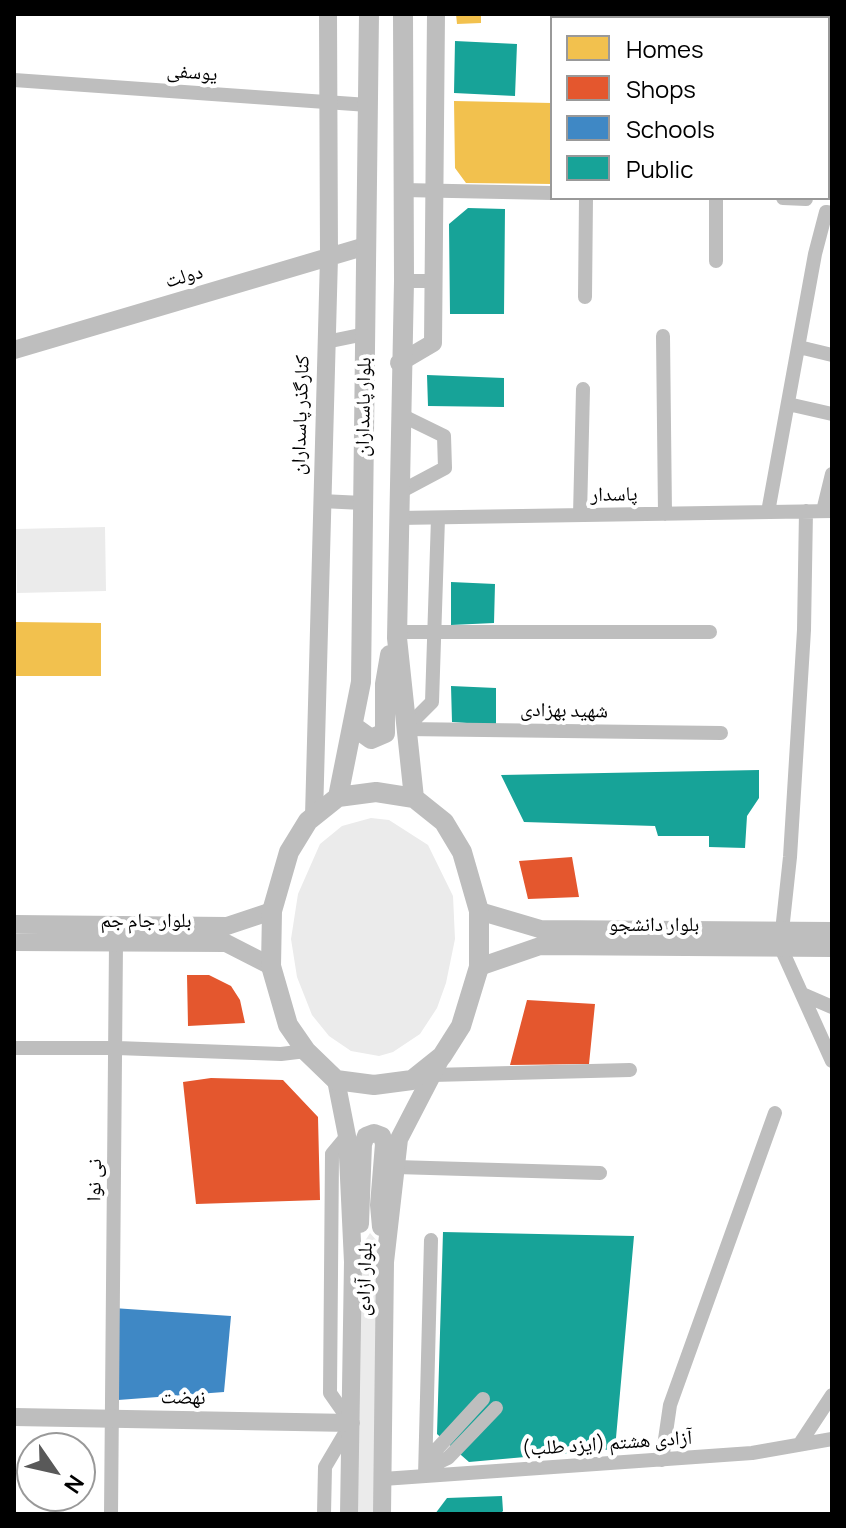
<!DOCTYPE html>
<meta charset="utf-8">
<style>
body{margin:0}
#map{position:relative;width:846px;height:1528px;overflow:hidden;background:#fff;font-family:Manrope,sans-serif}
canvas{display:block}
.frame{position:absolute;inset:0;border:16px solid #000;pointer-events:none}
.legend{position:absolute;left:550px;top:16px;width:280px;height:184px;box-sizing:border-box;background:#fff;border:2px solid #999;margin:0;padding:10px 14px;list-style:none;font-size:24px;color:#000}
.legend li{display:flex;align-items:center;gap:16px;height:40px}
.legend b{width:40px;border:2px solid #999}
.north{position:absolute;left:16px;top:1432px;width:80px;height:80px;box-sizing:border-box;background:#fff;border:2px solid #999;border-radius:50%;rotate:124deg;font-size:22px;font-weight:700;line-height:32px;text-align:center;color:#000}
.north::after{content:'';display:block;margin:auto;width:28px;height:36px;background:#595959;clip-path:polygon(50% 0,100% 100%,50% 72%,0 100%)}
</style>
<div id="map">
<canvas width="846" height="1528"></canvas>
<div class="frame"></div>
<ul class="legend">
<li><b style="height:22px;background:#f2c14e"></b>Homes</li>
<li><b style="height:22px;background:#e4572e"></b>Shops</li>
<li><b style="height:22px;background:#3f88c5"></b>Schools</li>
<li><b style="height:22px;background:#17a398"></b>Public</li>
</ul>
<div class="north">N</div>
</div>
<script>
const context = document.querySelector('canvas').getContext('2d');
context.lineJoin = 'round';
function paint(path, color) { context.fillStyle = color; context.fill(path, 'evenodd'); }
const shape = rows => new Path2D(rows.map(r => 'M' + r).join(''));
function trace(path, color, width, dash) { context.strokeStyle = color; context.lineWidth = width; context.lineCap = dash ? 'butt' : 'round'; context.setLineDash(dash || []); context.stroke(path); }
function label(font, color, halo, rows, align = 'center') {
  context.font = font + ' Manrope,"Noto Naskh Arabic",sans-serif'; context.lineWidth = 8; context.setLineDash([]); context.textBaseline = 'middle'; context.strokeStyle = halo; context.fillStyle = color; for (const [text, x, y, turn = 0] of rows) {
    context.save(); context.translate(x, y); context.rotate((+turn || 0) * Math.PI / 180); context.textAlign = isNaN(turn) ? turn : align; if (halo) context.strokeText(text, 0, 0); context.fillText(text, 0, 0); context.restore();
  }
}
const green = shape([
 [105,527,106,591,17,593,16,529],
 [371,818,389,820,428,845,453,896,455,939,446,983,437,1008,420,1034,393,1052,379,1056,351,1051,329,1036,312,1015,297,977,291,939,298,894,320,844,342,826],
 [370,1233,377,1241,379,1264,377,1514,358,1514,358,1338,363,1244]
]);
const homes = shape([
 [456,14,481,14,481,23,457,24],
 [454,101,552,103,552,184,466,183,455,168],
 [16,622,101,623,101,676,15,676]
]);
const shops = shape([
 [572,857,579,897,528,899,519,861],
 [187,975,209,975,231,986,240,1000,245,1023,188,1026],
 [527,1000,595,1004,589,1064,510,1065],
 [211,1078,283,1080,318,1117,320,1200,196,1204,183,1082]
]);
const schools = shape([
 [113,1308,231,1316,224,1392,118,1400]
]);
const public = shape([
 [455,41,517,44,515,96,454,93],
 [468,208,505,209,504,314,450,314,449,224],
 [427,375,504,378,504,407,428,406],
 [451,582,495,584,494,623,451,625],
 [451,686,496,688,496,725,452,722],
 [759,770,759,798,747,816,745,848,709,847,709,836,658,836,655,826,524,822,501,775],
 [443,1232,634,1236,615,1449,469,1462,437,1434],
 [502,1496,503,1511,500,1514,435,1514,447,1498]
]);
const minor = shape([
 [14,80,368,105],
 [403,190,552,193],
 [783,198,806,199],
 [716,261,716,198],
 [404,281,434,281],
 [585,297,586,198],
 [663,336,665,514],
 [326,342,365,334],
 [799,347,832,355],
 [788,404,832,414],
 [398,493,445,468,444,436,399,414],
 [321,501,363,503],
 [823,511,832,474],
 [768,512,815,254,826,212,832,213],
 [580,515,583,389],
 [398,518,832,511],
 [397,632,710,632],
 [405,729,721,733],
 [405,729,432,702,438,518],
 [782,931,790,857,804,630,806,511],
 [781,948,832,1061],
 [802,994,832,1007],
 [14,1048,117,1048,281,1054,306,1051],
 [432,1075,630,1070],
 [396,1167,600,1173],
 [799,1445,832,1395],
 [662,1460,670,1405,775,1113],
 [433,1465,437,1449,483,1399],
 [425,1476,431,1240],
 [425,1476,433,1465,448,1458,496,1408],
 [383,1479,752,1453,832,1439],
 [111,1514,116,943],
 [324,1514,325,1467,351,1423,330,1393,332,1154,347,1136]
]);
const major = shape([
 [14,350,366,246],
 [399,363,433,343,436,14],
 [314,816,329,257,328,14],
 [479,911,540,929,832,931],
 [14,924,227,926,272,911],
 [14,942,226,943,271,966],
 [479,967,540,946,832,948],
 [336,1080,347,1136,353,1262,349,1514],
 [360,1224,363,1144,366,1136,374,1133,382,1136,384,1144,379,1205,381,1227],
 [14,1417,351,1423],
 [382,1514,385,1262,399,1139,442,1056]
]);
const highway = shape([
 [403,14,404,281,397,638,414,798],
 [353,726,371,739,385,733,385,684,390,655],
 [376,792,414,798,444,822,462,852,479,911,479,967,461,1026,442,1056,412,1080,374,1085,336,1080,306,1051,288,1025,271,966,272,911,289,852,308,821,338,797,376,792],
 [338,797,361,682,369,14]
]);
const streetNames = [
 ["یوسفی",192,73,4],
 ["دولت",184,277,-16],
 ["بلوار پاسداران",364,407,-89],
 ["کنارگذر پاسداران",301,415,-88],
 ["پاسدار",614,495,-1],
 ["شهید بهزادی",564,711,1],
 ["بلوار جام جم",146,921],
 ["بلوار دانشجو",654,925],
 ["نی نوا",95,1180,-89],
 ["بلوار آزادی",365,1279,-88],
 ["نهضت",183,1398,1],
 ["آزادی هشتم (ایزد طلب)",607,1444,-4]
];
paint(green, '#ebebeb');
paint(homes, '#f2c14e');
paint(shops, '#e4572e');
paint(schools, '#3f88c5');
paint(public, '#17a398');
trace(minor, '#bebebe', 14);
trace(major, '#bebebe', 18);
trace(highway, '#bebebe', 20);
label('20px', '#000', '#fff', streetNames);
</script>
